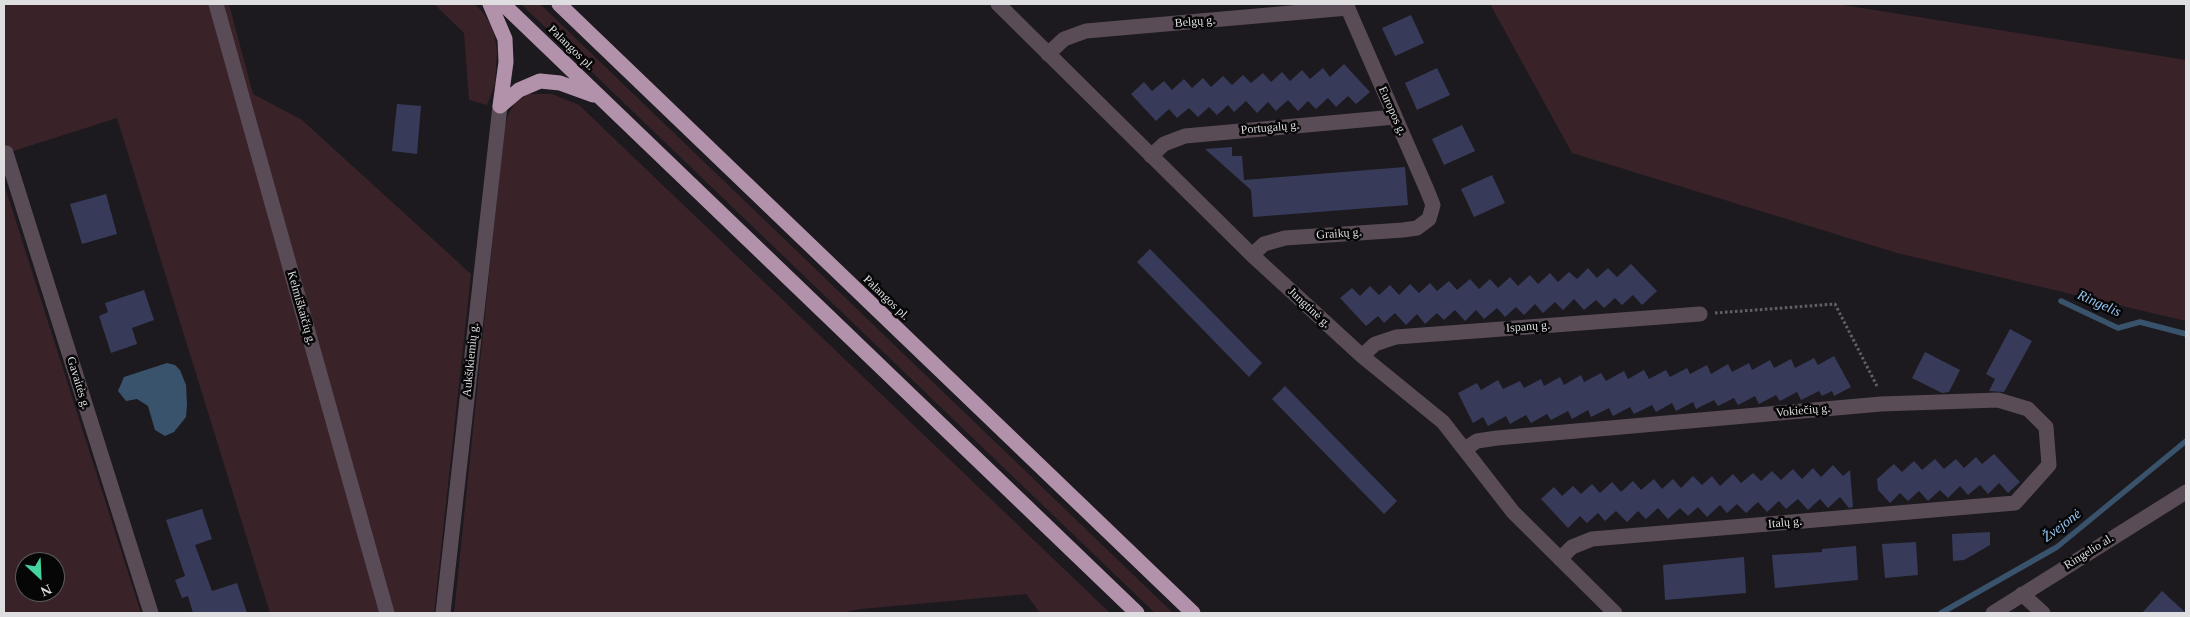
<!DOCTYPE html>
<meta charset="utf-8">
<style>
body{margin:0}
#map{position:relative;width:2190px;height:617px;overflow:hidden;background:#1c1a1e;font-family:Georgia,serif}
canvas{display:block}
.frame{position:absolute;inset:0;border:5px solid #dedde0;pointer-events:none}
.north{position:absolute;left:15px;top:552px;width:50px;height:50px;box-sizing:border-box;background:#060607;border:1px solid #5c5c5e;border-radius:50%;rotate:155deg;font-size:14px;font-weight:700;line-height:20px;text-align:center;color:#dedde0}
.north::after{content:'';display:block;margin:auto;width:18px;height:22px;background:#46d49e;clip-path:polygon(50% 0,100% 100%,50% 72%,0 100%)}
</style>
<div id="map">
<canvas width="2190" height="617"></canvas>
<div class="frame"></div>
<div class="north">N</div>
</div>
<script>
const context = document.querySelector('canvas').getContext('2d');
context.lineJoin = 'round';
function paint(path, color) { context.fillStyle = color; context.fill(path, 'evenodd'); }
const shape = rows => new Path2D(rows.map(r => 'M' + r).join(''));
function trace(path, color, width, dash) { context.strokeStyle = color; context.lineWidth = width; context.lineCap = dash ? 'butt' : 'round'; context.setLineDash(dash || []); context.stroke(path); }
function label(font, color, halo, rows, align = 'center') {
  context.font = font + ' Georgia,serif'; context.lineWidth = 5; context.setLineDash([]); context.textBaseline = 'middle'; context.strokeStyle = halo; context.fillStyle = color; for (const [text, x, y, turn = 0] of rows) {
    context.save(); context.translate(x, y); context.rotate((+turn || 0) * Math.PI / 180); context.textAlign = isNaN(turn) ? turn : align; if (halo) context.strokeText(text, 0, 0); context.fillText(text, 0, 0); context.restore();
  }
}
const green = shape([
 [4,4,229,4,253,94,302,120,471,274,434,613,270,613,117,118,4,154],
 [434,4,474,4,482,11,493,28,497,51,495,84,487,105,469,100,464,33],
 [521,4,540,4,1173,613,1155,613],
 [1490,4,1837,4,2186,60,2186,321,1897,253,1572,153],
 [528,94,552,94,579,105,1110,613,1040,613,1026,594,861,609,840,613,454,613,504,131,508,115,515,103],
 [4,184,141,613,4,613],
 [25,562,55,562,55,592,25,592]
]);
const water = shape([
 [167,363,175,365,180,370,186,385,187,404,186,417,174,432,165,436,155,430,148,406,137,399,126,401,118,391,124,377]
]);
const stream = shape([
 [2061,301,2118,328,2140,322,2186,334],
 [1941,613,2057,547,2186,441]
]);
const building = shape([
 [1411,15,1424,43,1395,56,1382,28],
 [1344,64,1370,92,1356,104,1348,96,1336,107,1328,98,1316,109,1308,101,1298,111,1288,100,1276,111,1268,102,1257,113,1246,101,1234,112,1228,105,1217,115,1209,107,1198,117,1189,108,1177,118,1169,109,1156,121,1131,94,1144,82,1152,91,1164,81,1172,90,1184,79,1192,88,1203,78,1211,87,1223,76,1232,85,1243,75,1251,83,1263,73,1271,82,1282,72,1290,81,1302,70,1310,79,1323,68,1330,77],
 [1437,68,1450,95,1417,110,1405,83],
 [397,104,421,106,417,154,392,151],
 [1462,125,1475,151,1444,165,1432,139],
 [1232,147,1232,156,1242,156,1244,180,1405,167,1408,205,1253,217,1251,190,1205,149],
 [1492,175,1505,203,1474,217,1461,189],
 [106,194,117,234,82,244,70,204],
 [1150,249,1262,363,1249,377,1137,262],
 [1631,264,1657,291,1642,305,1633,295,1622,305,1615,298,1604,308,1596,300,1584,310,1574,299,1563,310,1555,302,1543,313,1535,304,1524,315,1516,307,1505,317,1497,308,1484,319,1476,310,1465,321,1455,310,1444,320,1437,313,1425,324,1417,314,1406,325,1395,313,1384,323,1378,316,1366,326,1340,298,1352,288,1360,296,1370,286,1379,295,1390,285,1399,295,1410,284,1419,293,1430,283,1437,291,1449,281,1457,290,1470,279,1479,289,1490,279,1498,288,1510,277,1518,286,1530,275,1538,284,1550,273,1558,282,1569,272,1577,279,1588,268,1597,278,1608,268,1617,277],
 [144,290,154,320,132,328,137,344,111,353,99,316,108,312,105,303],
 [2010,329,2032,341,2004,392,1989,391,1995,379,1986,374],
 [1925,352,1960,370,1949,392,1942,393,1912,378],
 [1834,356,1851,387,1834,396,1832,391,1822,396,1819,391,1801,400,1797,392,1780,401,1776,395,1759,404,1755,396,1738,405,1734,398,1718,406,1714,400,1696,409,1693,402,1676,411,1672,403,1656,412,1652,405,1634,414,1630,407,1613,416,1609,408,1591,417,1588,410,1572,419,1568,411,1551,420,1547,414,1531,423,1526,415,1510,424,1506,416,1488,426,1483,417,1473,423,1458,393,1477,383,1481,390,1498,380,1503,389,1520,381,1524,388,1541,379,1544,386,1560,377,1564,385,1581,375,1584,382,1601,373,1606,381,1624,371,1628,379,1644,370,1649,379,1666,370,1670,377,1687,368,1690,374,1707,365,1711,374,1728,364,1732,372,1749,363,1752,370,1770,360,1774,368,1791,359,1795,368,1814,358,1818,365],
 [1285,386,1397,501,1384,514,1272,399],
 [1994,454,2020,482,2008,493,1999,483,1988,494,1980,485,1968,495,1960,486,1948,498,1940,490,1928,501,1919,491,1908,501,1900,493,1890,503,1878,490,1877,479,1894,464,1902,472,1914,461,1922,470,1935,459,1944,469,1956,459,1964,468,1976,457,1982,464],
 [1833,465,1843,476,1850,470,1853,507,1849,508,1840,497,1828,508,1820,499,1808,510,1798,499,1786,509,1779,501,1767,512,1758,502,1746,513,1737,504,1727,513,1720,505,1707,517,1698,507,1688,516,1680,508,1668,519,1658,508,1646,519,1638,511,1627,522,1616,511,1605,521,1598,513,1587,523,1580,516,1568,528,1541,499,1554,487,1562,496,1573,486,1581,494,1592,484,1600,493,1612,482,1621,492,1633,481,1641,490,1654,479,1662,489,1673,479,1681,488,1693,476,1702,485,1712,476,1720,486,1733,474,1741,483,1753,473,1761,481,1772,471,1781,480,1793,469,1802,479,1813,468,1821,477],
 [202,509,212,539,195,545,212,591,237,583,247,613,193,613,188,596,182,598,175,580,185,576,166,520],
 [1990,532,1990,545,1964,560,1953,561,1952,534],
 [1916,542,1918,575,1885,578,1882,544],
 [1856,546,1858,580,1775,588,1772,555,1822,552,1822,549],
 [1744,557,1746,593,1665,600,1663,565],
 [2162,591,2186,613,2142,613]
]);
const path = shape([
 [1715,313,1835,304,1878,388]
]);
const minor = shape([
 [216,4,387,613],
 [998,4,1252,255,1362,356,1443,422,1513,512,1615,613],
 [1048,54,1064,39,1086,31,1348,8],
 [6,153,151,613],
 [1151,156,1164,144,1185,136,1395,117],
 [1252,255,1264,244,1285,238,1403,230,1417,228,1429,219,1433,205,1427,190,1346,4],
 [1362,356,1375,344,1396,337,1700,314],
 [1465,449,1477,441,1497,438,1881,404,1998,400,2028,409,2046,427,2049,465,2015,503,1592,539,1572,547,1560,559],
 [2022,594,2043,613],
 [443,613,500,106],
 [1993,613,2186,492]
]);
const highway = shape([
 [490,4,505,39,506,62,500,106],
 [503,4,1137,613],
 [559,4,1193,613],
 [500,106,519,90,540,81,560,83,593,95]
]);
const streetNames = [
 ["Belgų g.",1195,22,-5],
 ["Palangos pl.",571,48,44],
 ["Europos g.",1392,111,66],
 ["Portugalų g.",1270,128,-5],
 ["Graikų g.",1339,234,-4],
 ["Palangos pl.",886,298,44],
 ["Kelmiškaičių g.",301,308,74],
 ["Jungtinė g.",1309,308,43],
 ["Ispanų g.",1528,327,-4],
 ["Aukštkiemių g.",471,360,-84],
 ["Gavaitės g.",78,383,73],
 ["Vokiečių g.",1803,411,-5],
 ["Italų g.",1785,523,-5],
 ["Ringelio al.",2089,552,-32]
];
const waterNames = [
 ["Ringelis",2099,304,24],
 ["Žvejonė",2062,526,-37]
];
paint(green, '#392328');
paint(water, '#3a536c');
trace(stream, '#3a536c', 5.5);
paint(building, '#373b59');
trace(path, '#626064', 3, [2.5, 2.5]);
trace(minor, '#5a4c56', 15);
trace(highway, '#b291aa', 15);
label('12px', '#dedde0', '#060607', streetNames);
label('italic 14px', '#99c7f5', '#060607', waterNames);
</script>
